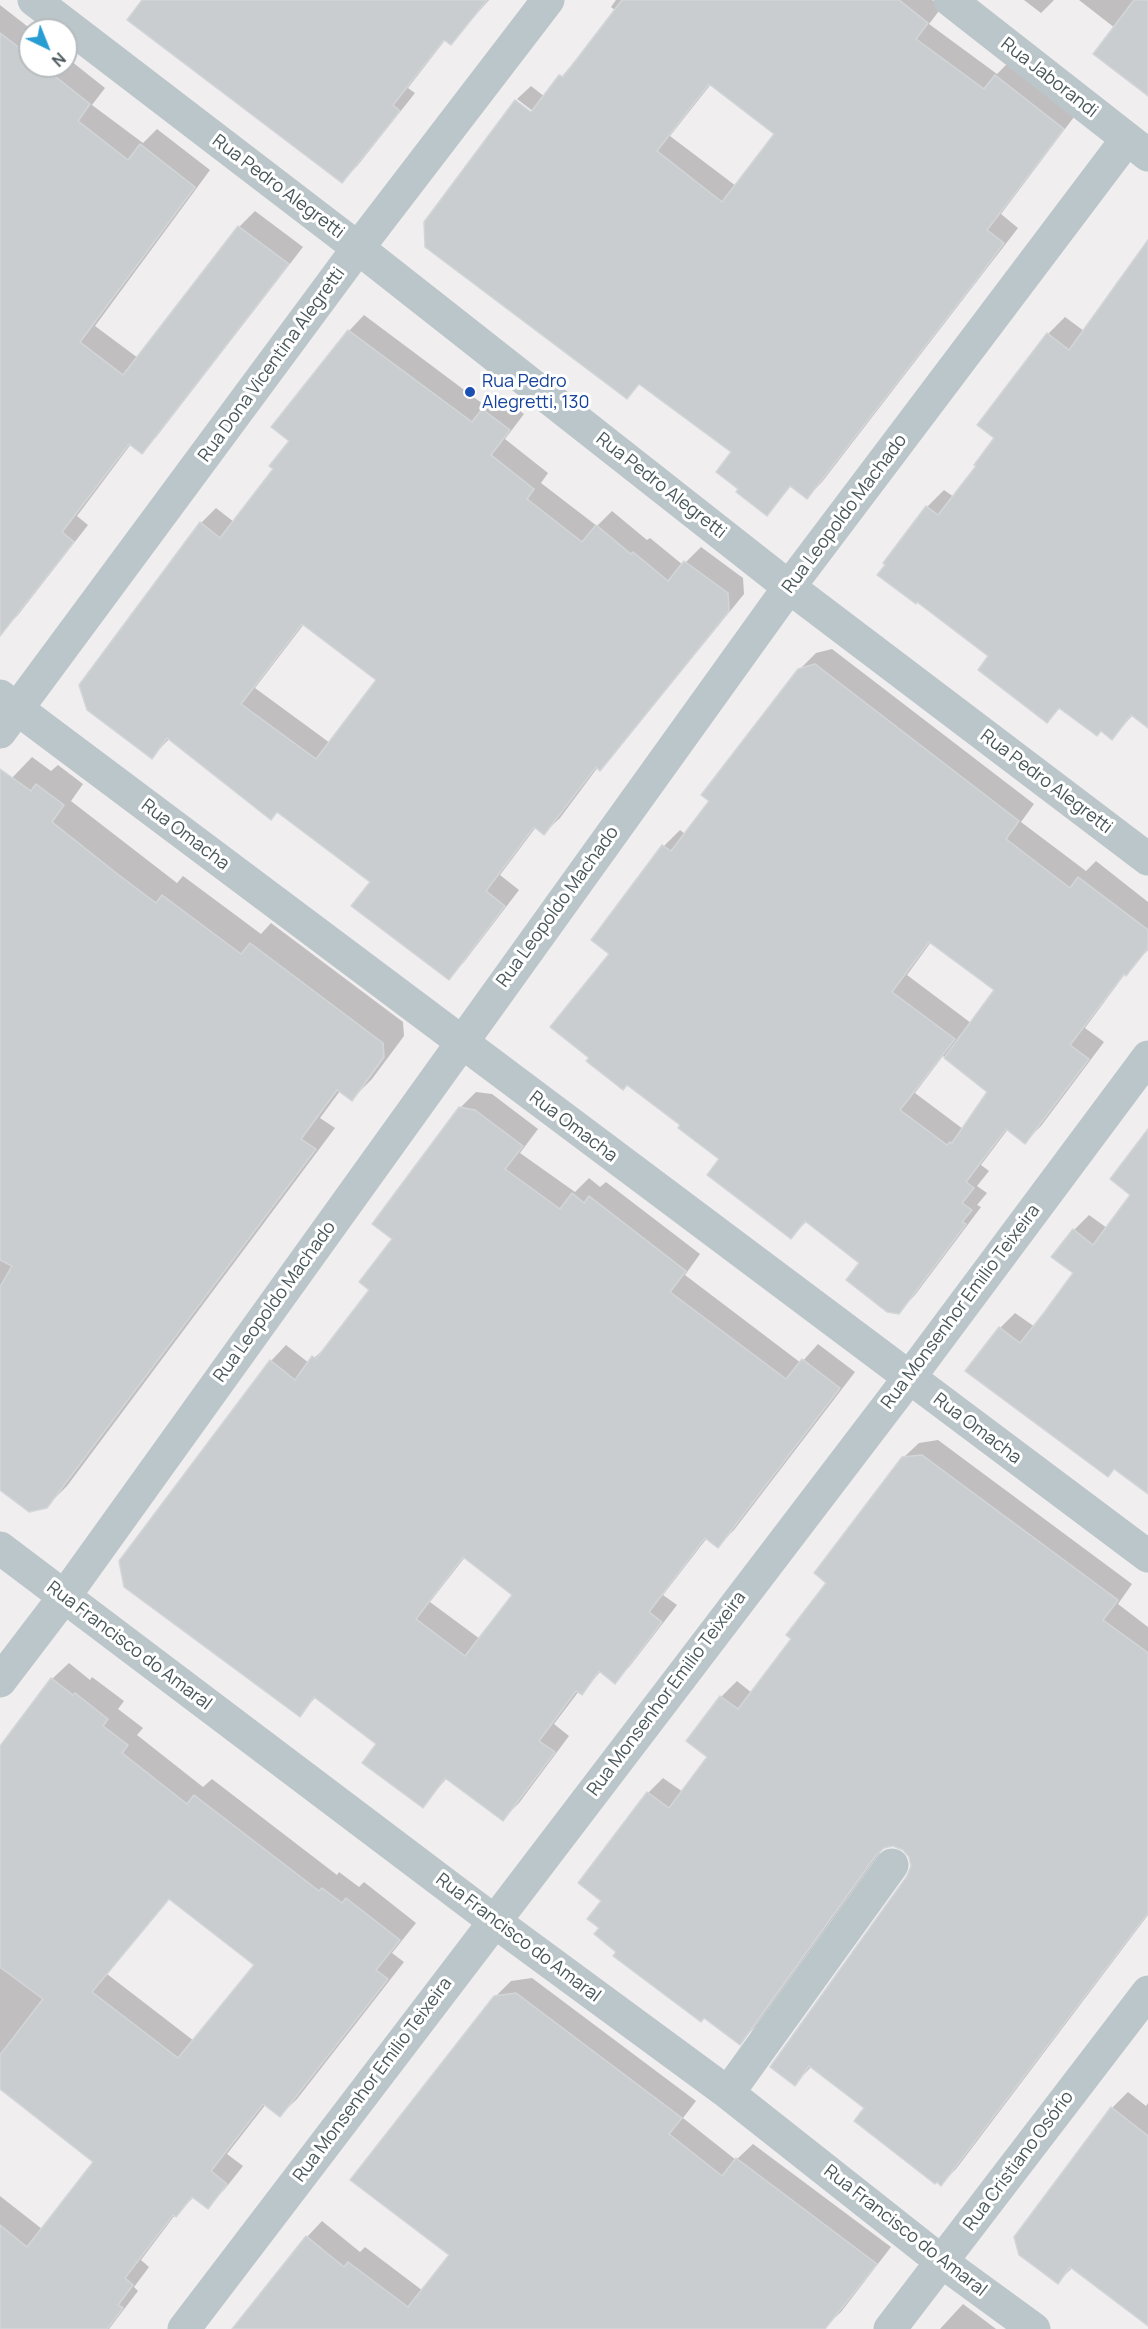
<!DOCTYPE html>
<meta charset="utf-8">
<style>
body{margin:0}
#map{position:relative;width:1148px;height:2329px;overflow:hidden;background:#f1eeef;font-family:Manrope,sans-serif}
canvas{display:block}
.north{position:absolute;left:18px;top:18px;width:60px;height:60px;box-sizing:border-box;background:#fff;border:2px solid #b6bbbd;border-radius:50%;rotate:137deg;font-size:16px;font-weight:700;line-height:24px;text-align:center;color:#48565a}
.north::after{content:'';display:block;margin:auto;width:21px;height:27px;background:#289dd2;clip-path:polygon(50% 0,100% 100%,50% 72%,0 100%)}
</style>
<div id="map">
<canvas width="1148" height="2329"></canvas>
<div class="north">N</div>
</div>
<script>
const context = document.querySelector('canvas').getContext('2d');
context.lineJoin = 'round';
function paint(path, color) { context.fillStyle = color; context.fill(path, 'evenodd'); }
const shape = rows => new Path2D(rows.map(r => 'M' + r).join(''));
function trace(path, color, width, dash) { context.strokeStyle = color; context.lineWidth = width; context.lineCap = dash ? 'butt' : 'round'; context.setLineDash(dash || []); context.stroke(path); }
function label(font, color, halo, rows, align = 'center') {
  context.font = font + ' Manrope,sans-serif'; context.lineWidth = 6; context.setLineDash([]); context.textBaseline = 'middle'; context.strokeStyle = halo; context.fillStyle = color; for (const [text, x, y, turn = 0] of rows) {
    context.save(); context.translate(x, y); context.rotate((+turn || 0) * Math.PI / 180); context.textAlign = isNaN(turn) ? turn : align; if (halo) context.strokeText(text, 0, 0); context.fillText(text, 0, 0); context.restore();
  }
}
const shadow = shape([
 [144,0,489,0,451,43,446,39,408,88,415,93,358,165,342,181],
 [616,0,932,0,942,7,929,24,997,74,1010,61,1077,113,1001,214,1018,228,822,482,807,497,792,485,767,514,740,488,733,452,641,383,626,397,426,223,516,101,536,117,538,115,517,99,531,86,545,97,616,11,611,7],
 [711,84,776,134,736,186,670,136],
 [1024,0,1054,0,1041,13],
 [1079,0,1148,0,1148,75,1115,28],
 [0,5,32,30,30,30,30,66,66,66,66,57,105,88,92,105,143,143,157,129,210,170,95,326,138,358,239,227,255,211,303,247,157,436,142,452,131,444,77,516,88,525,18,615,2,631,0,629],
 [1148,242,1148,726,1133,715,1112,738,1061,707,1047,721,990,655,927,507,944,490,954,497,978,465,996,438,979,425,1048,334,1065,317,1084,331],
 [364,315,487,407,499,395,524,414,505,439,548,473,541,483,597,526,612,511,647,540,650,538,683,565,701,547,743,578,744,594,615,753,600,769,598,767,560,818,544,833,536,827,500,875,519,890,464,962,449,978,372,882,278,811,271,818,170,738,152,757,201,523,216,508,234,522,275,468,291,441,273,427,349,331],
 [304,624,378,679,330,743,255,688],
 [832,649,1034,804,1021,822,1086,871,1096,861,1148,902,1148,950,1125,974,1085,1028,1104,1042,1041,1126,1025,1142,1008,1129,981,1165,989,1171,977,1186,987,1193,977,1205,981,1207,915,1295,899,1312,861,1263,807,1221,791,1237,721,1159,682,1125,591,1057,611,953,664,846,680,830,685,834,711,800,799,670,816,653],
 [931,942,996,990,971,1023,907,975],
 [943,1056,989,1092,963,1129,915,1093],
 [32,757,51,771,58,765,83,784,71,801,177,883,183,876,261,934,271,923,403,1022,404,1036,372,1079,352,1099,340,1091,320,1118,335,1128,67,1486,46,1507,0,1488,0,794,12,778],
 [476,1092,492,1094,538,1129,520,1153,575,1192,589,1178,600,1187,606,1182,700,1254,685,1275,801,1363,818,1344,855,1372,734,1530,718,1546,707,1538,663,1595,677,1605,630,1666,614,1682,601,1671,582,1693,579,1691,554,1724,569,1736,519,1803,503,1819,447,1778,423,1806,378,1743,316,1697,299,1715,271,1361,286,1345,309,1363,331,1342,371,1289,394,1239,460,1108],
 [465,1557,514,1594,480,1639,430,1602],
 [1148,1131,1148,1492,1000,1328,1015,1313,1035,1327,1075,1273,1074,1230,1089,1215,1107,1228,1132,1194],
 [938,1440,1132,1584,1118,1604,1148,1627,1148,1915,956,2169,941,2184,867,2108,812,2066,795,2084,909,1877,912,1868,911,1857,903,1848,893,1845,885,1846,755,2027,740,2043,601,1928,603,1901,648,1793,663,1778,683,1792,709,1757,688,1741,721,1697,737,1681,752,1693,793,1638,903,1458,919,1443],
 [69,1663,90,1680,92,1677,124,1701,118,1709,143,1728,137,1735,203,1787,212,1779,337,1875,339,1872,359,1887,364,1882,416,1923,392,1953,404,1962,297,2099,280,2115,266,2104,227,2154,243,2166,224,2190,207,2207,194,2197,175,2215,141,2260,149,2267,134,2287,138,2291,109,2329,0,2329,0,2196,42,2229,95,2162,0,2089,0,1749,52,1679],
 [170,1898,256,1965,194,2041,107,1974],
 [532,1978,696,2101,683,2118,736,2160,753,2144,891,2247,841,2312,825,2327,772,2329,234,2329,307,2237,322,2221,360,2252,365,2247,423,2291,451,2255,495,1997,511,1981],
 [1128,2092,1146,2106,1148,2103,1148,2325,1073,2267,1058,2282,1112,2108],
 [963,2304,996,2329,940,2329]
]);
const building = shape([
 [142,0,487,0,451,45,444,40,393,105,400,111,342,183,127,20,142,0],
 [622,0,899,0,928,23,916,39,984,89,995,75,1064,129,987,230,1004,243,984,270,807,499,790,486,767,516,736,492,738,489,716,472,731,452,639,384,627,399,425,247,424,222,515,100,531,112,559,75,563,77,622,0],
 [709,84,774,134,722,202,657,151,709,84],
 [1134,0,1148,0,1148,96,1093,54,1134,0],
 [0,33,30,56,30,66,42,66,90,104,78,121,128,160,140,144,195,187,80,342,123,375,238,226,289,264,142,454,129,444,62,532,74,542,0,636,0,33],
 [1148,240,1148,728,1131,715,1112,740,1101,731,1097,736,1059,708,1047,723,978,670,988,656,917,602,916,604,877,575,885,565,883,563,926,506,938,515,976,466,974,465,994,438,977,425,1047,333,1069,350,1148,240],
 [348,330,472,422,482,409,510,430,491,455,534,489,527,499,582,542,596,525,631,554,633,552,668,581,684,561,728,593,729,611,600,771,596,767,544,835,534,827,486,891,505,906,449,980,351,906,370,882,277,812,271,820,167,738,152,759,87,710,79,685,200,522,220,538,273,469,269,466,289,441,271,427,348,330],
 [302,624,376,680,316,759,241,704,302,624],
 [815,664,1019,821,1006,839,1070,888,1078,877,1148,930,1148,948,1126,976,1124,974,1070,1045,1089,1059,1025,1144,1006,1129,966,1182,974,1188,962,1203,972,1210,962,1222,966,1224,899,1314,887,1312,846,1280,859,1263,805,1221,791,1239,707,1175,719,1159,678,1128,680,1125,627,1085,623,1090,586,1061,589,1058,550,1027,609,954,591,940,662,845,671,851,709,801,701,795,798,669,815,664],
 [929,942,994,990,944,1058,987,1092,952,1143,950,1142,947,1145,900,1110,955,1039,892,992,929,942],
 [0,769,31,791,36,784,64,805,52,822,120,876,156,903,162,895,241,954,250,943,383,1043,384,1057,352,1101,337,1090,301,1139,316,1149,47,1508,29,1512,0,1490,0,1287,12,1266,0,1260,0,769],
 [459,1107,475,1110,523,1146,505,1169,560,1209,572,1193,584,1203,589,1196,686,1271,670,1292,786,1379,802,1359,840,1388,718,1548,705,1538,649,1612,662,1622,615,1684,599,1671,582,1695,576,1691,539,1741,555,1752,503,1821,445,1778,423,1808,362,1763,376,1744,314,1697,300,1717,124,1587,119,1561,270,1360,295,1380,312,1356,316,1359,369,1290,359,1282,392,1239,372,1224,459,1107],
 [463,1557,512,1595,465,1656,416,1619,463,1557],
 [1148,1129,1148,1494,1114,1469,1108,1477,965,1371,999,1327,1020,1343,1043,1314,1073,1273,1051,1257,1073,1229,1093,1245,1130,1195,1110,1179,1148,1129],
 [922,1455,1118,1600,1103,1620,1148,1653,1148,1913,941,2186,937,2182,935,2184,854,2121,864,2108,809,2066,795,2086,770,2067,907,1876,911,1866,909,1857,903,1850,893,1846,884,1848,877,1854,740,2045,704,2018,701,2022,613,1956,616,1952,594,1934,599,1928,587,1919,601,1901,578,1883,647,1792,669,1808,707,1757,686,1741,720,1696,738,1709,791,1639,786,1635,826,1583,814,1573,902,1457,922,1455],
 [51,1678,73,1695,75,1693,108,1719,103,1726,128,1745,122,1753,187,1804,194,1795,319,1891,322,1888,342,1903,346,1898,400,1940,376,1970,388,1979,280,2117,263,2104,211,2171,227,2184,208,2209,192,2197,176,2217,173,2215,125,2278,133,2285,118,2305,123,2308,107,2329,0,2329,0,2225,27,2247,93,2162,0,2089,0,2055,43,1999,0,1967,0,1746,51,1678],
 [169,1899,254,1965,178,2058,92,1992,169,1899],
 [516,1993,682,2118,669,2134,722,2176,736,2158,877,2264,825,2329,232,2329,306,2236,344,2267,348,2262,408,2307,449,2255,350,2180,494,1996,516,1993],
 [1111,2107,1148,2136,1148,2326,1070,2267,1058,2284,1019,2255,1014,2237,1111,2107]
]);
const street = shape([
 [34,0,358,248,789,587,1148,859],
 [950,0,1148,155],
 [0,696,1148,1556],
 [0,732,358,248,548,0],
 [0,1548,494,1921,728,2093,942,2262,1034,2329],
 [0,1681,64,1597,789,587,1127,139],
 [728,2093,892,1865],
 [184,2329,909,1378,1148,1057],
 [890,2329,1148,1992]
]);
const markers = [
 [470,392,6,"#1a4fb4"]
];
const streetNames = [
 ["Rua Jaborandi",1049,78,38],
 ["Rua Pedro Alegretti",278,187,37],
 ["Rua Dona Vicentina Alegretti",272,365,-54],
 ["Rua Pedro Alegretti",661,486,38],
 ["Rua Leopoldo Machado",845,514,-53],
 ["Rua Pedro Alegretti",1046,782,37],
 ["Rua Omacha",185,835,37],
 ["Rua Leopoldo Machado",558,907,-54],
 ["Rua Omacha",573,1127,37],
 ["Rua Leopoldo Machado",275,1302,-54],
 ["Rua Monsenhor Emilio Teixeira",961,1307,-53],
 ["Rua Omacha",977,1429,37],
 ["Rua Francisco do Amaral",129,1646,37],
 ["Rua Monsenhor Emilio Teixeira",667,1694,-53],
 ["Rua Francisco do Amaral",518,1938,37],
 ["Rua Monsenhor Emilio Teixeira",373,2080,-53],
 ["Rua Cristiano Osório",1019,2161,-53],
 ["Rua Francisco do Amaral",905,2231,38]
];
const transitNames = [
 ["Rua Pedro",482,382],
 ["Alegretti, 130",482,403]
];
paint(shadow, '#0003');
paint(building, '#c9cdd0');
trace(building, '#d3d6d9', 1.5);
trace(street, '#bbc6ca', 33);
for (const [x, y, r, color] of markers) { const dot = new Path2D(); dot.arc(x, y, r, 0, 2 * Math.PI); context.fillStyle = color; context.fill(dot); trace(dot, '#fff', 2); }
label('18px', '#48565a', '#fff', streetNames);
label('18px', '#164399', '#fff', transitNames, 'left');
</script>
